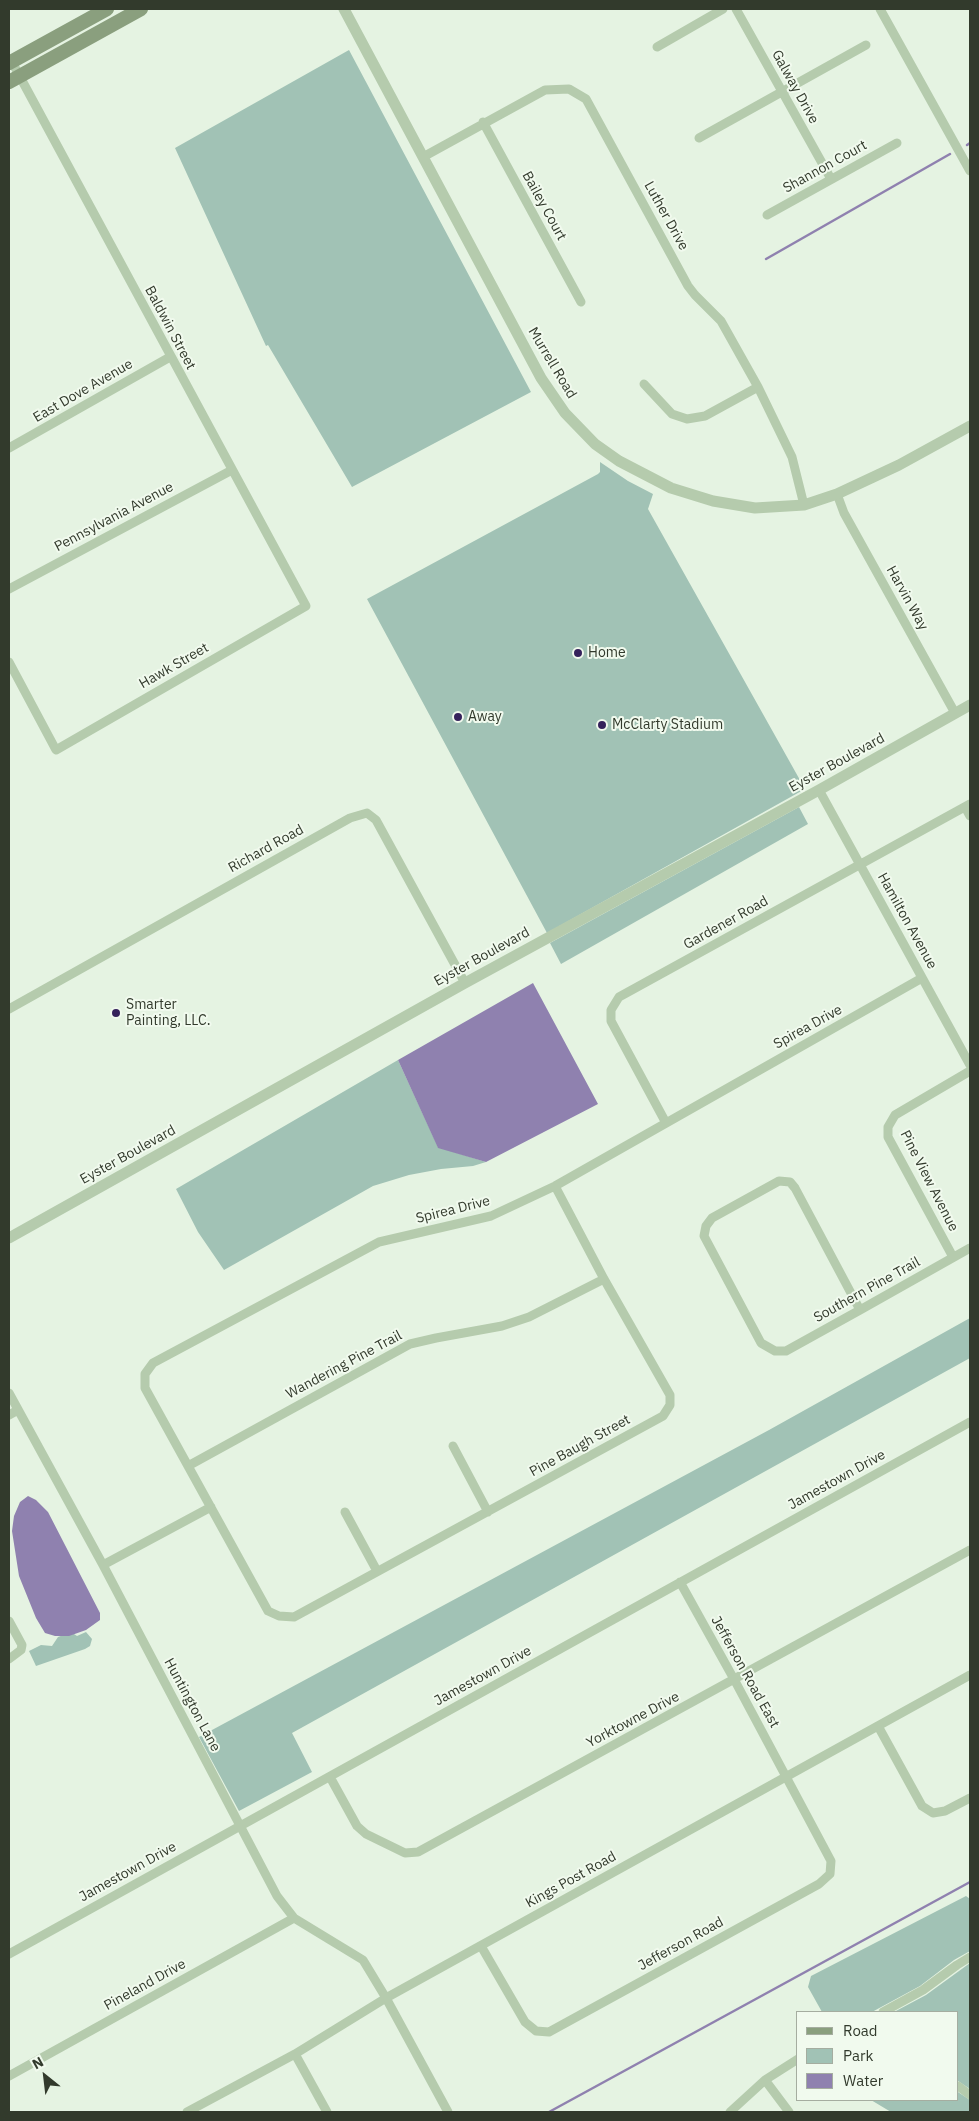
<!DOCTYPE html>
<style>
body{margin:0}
#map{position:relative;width:979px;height:2121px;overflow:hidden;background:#e5f3e2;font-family:"IBM Plex Sans",sans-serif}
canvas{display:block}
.frame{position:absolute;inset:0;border:10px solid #323a2c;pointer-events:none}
.legend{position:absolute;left:796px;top:2011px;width:162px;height:90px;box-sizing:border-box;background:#f1faee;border:1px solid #a5ada0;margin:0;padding:6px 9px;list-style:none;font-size:15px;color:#323a2c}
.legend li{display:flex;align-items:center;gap:10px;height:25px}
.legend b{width:25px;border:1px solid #a5ada0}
.north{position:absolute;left:20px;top:2051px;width:50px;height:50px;-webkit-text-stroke:4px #f1faee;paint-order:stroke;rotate:331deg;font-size:14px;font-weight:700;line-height:20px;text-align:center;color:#323a2c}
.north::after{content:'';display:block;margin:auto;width:18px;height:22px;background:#323a2c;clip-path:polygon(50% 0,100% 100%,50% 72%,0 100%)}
</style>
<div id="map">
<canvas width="979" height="2121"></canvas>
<div class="frame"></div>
<ul class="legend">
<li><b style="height:6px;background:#8a9f7e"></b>Road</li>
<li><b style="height:14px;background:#a1c2b5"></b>Park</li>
<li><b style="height:14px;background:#8f81af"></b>Water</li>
</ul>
<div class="north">N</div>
</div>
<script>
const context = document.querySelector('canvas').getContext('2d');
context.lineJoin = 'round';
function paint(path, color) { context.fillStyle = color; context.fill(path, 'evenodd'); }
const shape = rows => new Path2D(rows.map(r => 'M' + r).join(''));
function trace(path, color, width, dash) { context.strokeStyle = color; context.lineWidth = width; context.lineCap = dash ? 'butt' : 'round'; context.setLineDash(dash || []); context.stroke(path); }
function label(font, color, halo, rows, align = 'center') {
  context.font = font + ' "IBM Plex Sans",sans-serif'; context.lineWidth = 4; context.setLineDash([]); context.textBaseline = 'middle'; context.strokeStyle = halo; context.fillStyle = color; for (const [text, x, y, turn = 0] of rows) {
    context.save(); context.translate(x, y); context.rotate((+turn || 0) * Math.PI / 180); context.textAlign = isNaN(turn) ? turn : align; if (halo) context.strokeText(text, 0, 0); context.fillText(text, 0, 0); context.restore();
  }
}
const green = shape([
 [349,50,531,392,352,487,268,345,266,346,175,148],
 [600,462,628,481,653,494,648,509,805,789,547,933,367,599,598,474,600,472],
 [799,807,808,824,561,964,550,943],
 [398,1060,438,1147,486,1162,473,1166,441,1169,409,1175,373,1186,224,1270,198,1232,176,1189],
 [970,1318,970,1358,292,1733,312,1772,239,1811,199,1737,769,1430],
 [71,1632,77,1636,86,1632,92,1639,90,1646,85,1649,36,1666,29,1651,41,1645,52,1646,58,1637],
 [966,1896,970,1899,970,1951,954,1960,920,1986,872,2012,822,2012,808,1987,811,1976],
 [970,1963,970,2089,958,2081,958,2012,894,2012,926,1995],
 [958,2092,970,2100,970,2112,891,2112,871,2100,958,2100]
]);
const water = shape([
 [533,983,598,1104,486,1162,438,1148,398,1060],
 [28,1496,36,1500,48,1512,100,1613,100,1620,86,1630,69,1636,55,1636,45,1633,36,1618,19,1576,12,1531,14,1516,20,1502]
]);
const stream = shape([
 [967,145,970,143],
 [766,259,950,154],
 [549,2112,970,1882]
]);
const minor = shape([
 [736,9,831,179],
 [880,9,970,171],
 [657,47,723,9],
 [483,122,581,302],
 [699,138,866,45],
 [423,157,545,90,569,89,586,99,688,286,695,295,721,321,758,387,792,457,804,505],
 [767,215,897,143],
 [644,384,672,414,687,419,705,416,758,387],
 [9,448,170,357],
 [837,494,844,513,955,713],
 [9,589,232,470],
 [9,662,56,750,306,606,12,62],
 [819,790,970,1065],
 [965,807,970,816],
 [9,1009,350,818,367,813,376,820,465,983],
 [666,1123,611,1021,611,1010,619,997,970,804],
 [555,1186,604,1279,670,1395,670,1405,663,1416,294,1617,279,1616,268,1611,145,1388,145,1374,153,1363,379,1242,491,1216,555,1186,922,978],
 [953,1257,888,1137,888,1127,895,1115,970,1071],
 [860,1310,795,1188,790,1182,779,1181,712,1218,706,1226,704,1236,761,1343,775,1351,786,1351,860,1310,970,1248],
 [9,1393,103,1565,277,1896,294,1918,363,1960,386,1998,448,2112],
 [9,1415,18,1410],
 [453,1446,488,1512],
 [188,1466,410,1344,436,1338,502,1326,529,1317,604,1279],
 [345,1512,377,1571],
 [103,1565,211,1507],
 [9,1621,22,1645,21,1650,9,1659],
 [878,1726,922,1806,933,1813,945,1811,970,1798],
 [330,1777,357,1826,366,1834,405,1853,418,1852,970,1550],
 [481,1946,525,2022,536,2031,549,2032,819,1884,830,1874,831,1861,735,1681,680,1582],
 [9,1954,970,1422],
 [883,2012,923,1990,957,1965,970,1957],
 [295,2054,327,2112],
 [9,2076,294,1918],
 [765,2080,789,2112],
 [958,2086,970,2095],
 [187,2112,295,2054,386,1998,970,1675],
 [730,2112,765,2080,798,2059]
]);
const tertiary = shape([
 [344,9,541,378,565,413,595,444,619,461,671,488,713,501,755,508,804,505,837,494,899,465,970,426],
 [9,1238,465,983,819,790,970,705]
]);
const secondary = shape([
 [9,63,107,9],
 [9,82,141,9]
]);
const markers = [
 [578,653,5,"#35225b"],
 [458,717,5,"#35225b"],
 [602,725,5,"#35225b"],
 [116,1013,5,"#35225b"]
];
const streetNames = [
 ["Galway Drive",795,87,61],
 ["Shannon Court",825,167,-29],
 ["Bailey Court",544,206,61],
 ["Luther Drive",666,216,61],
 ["Baldwin Street",170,328,62],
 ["Murrell Road",552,363,59],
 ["East Dove Avenue",83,391,-30],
 ["Pennsylvania Avenue",114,517,-28],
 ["Harvin Way",907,598,61],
 ["Hawk Street",174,666,-30],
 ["Eyster Boulevard",837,763,-29],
 ["Richard Road",266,849,-29],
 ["Hamilton Avenue",907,921,61],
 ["Gardener Road",726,923,-29],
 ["Eyster Boulevard",482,957,-29],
 ["Spirea Drive",808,1027,-29],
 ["Eyster Boulevard",128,1155,-29],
 ["Pine View Avenue",929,1181,63],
 ["Spirea Drive",453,1210,-14],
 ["Southern Pine Trail",867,1290,-29],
 ["Wandering Pine Trail",344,1365,-28],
 ["Pine Baugh Street",580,1446,-29],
 ["Jamestown Drive",837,1480,-29],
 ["Jefferson Road East",745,1672,61],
 ["Jamestown Drive",483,1676,-29],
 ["Huntington Lane",192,1705,62],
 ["Yorktowne Drive",633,1720,-28],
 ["Jamestown Drive",128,1872,-29],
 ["Kings Post Road",571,1880,-29],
 ["Jefferson Road",681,1944,-29],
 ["Pineland Drive",145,1985,-29]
];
const poiNames = [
 ["Home",588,653],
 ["Away",468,717],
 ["McClarty Stadium",612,725],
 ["Smarter",126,1005],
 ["Painting, LLC.",126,1021]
];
paint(green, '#a1c2b5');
paint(water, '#8f81af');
trace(stream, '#8f81af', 2.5);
trace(minor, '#b5cbad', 9);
trace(tertiary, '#b5cbad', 11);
trace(secondary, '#8a9f7e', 14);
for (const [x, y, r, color] of markers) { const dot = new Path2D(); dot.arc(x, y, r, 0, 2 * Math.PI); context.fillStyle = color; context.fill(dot); trace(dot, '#f1faee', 2); }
label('14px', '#323a2c', '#f1faee', streetNames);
label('14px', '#323a2c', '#f1faee', poiNames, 'left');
</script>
